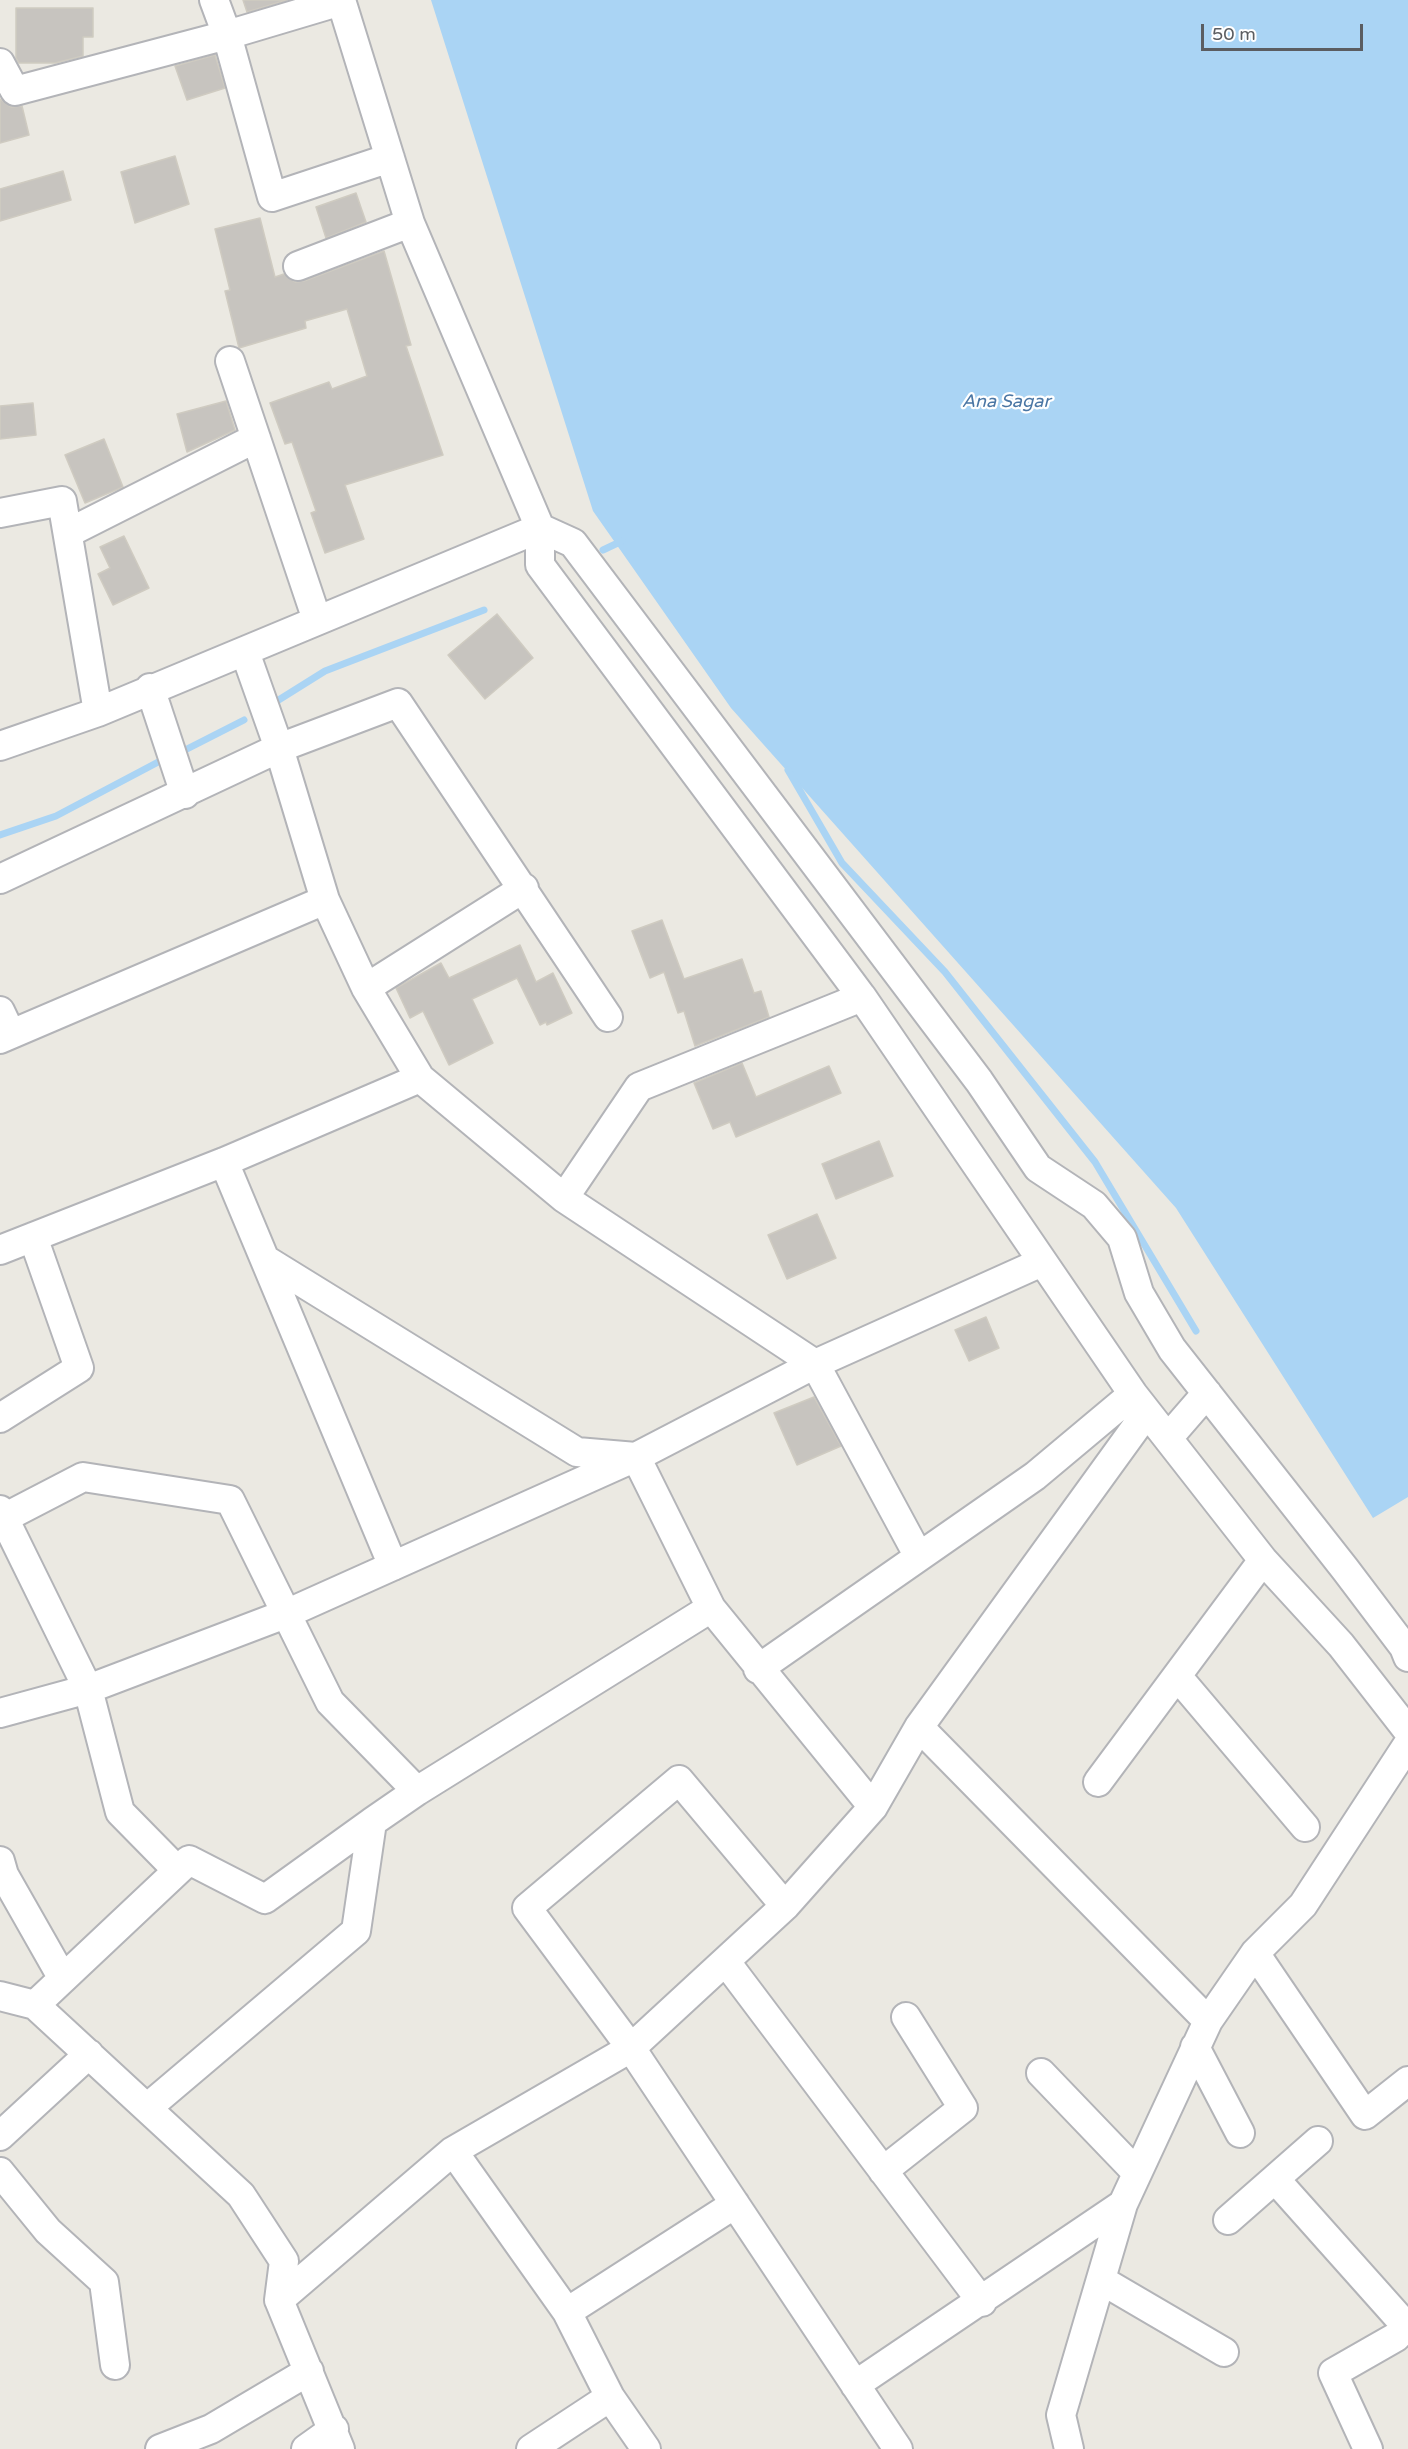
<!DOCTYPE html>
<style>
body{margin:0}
#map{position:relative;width:1408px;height:2449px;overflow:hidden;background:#ebe9e2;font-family:"Varela Round",sans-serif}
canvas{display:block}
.scale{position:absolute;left:1201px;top:24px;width:162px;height:27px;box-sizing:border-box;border:3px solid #5b5d61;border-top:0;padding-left:8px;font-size:18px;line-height:21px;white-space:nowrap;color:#5b5d61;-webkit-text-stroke:4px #fff;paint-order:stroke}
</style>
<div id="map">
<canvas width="1408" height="2449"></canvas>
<div class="scale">50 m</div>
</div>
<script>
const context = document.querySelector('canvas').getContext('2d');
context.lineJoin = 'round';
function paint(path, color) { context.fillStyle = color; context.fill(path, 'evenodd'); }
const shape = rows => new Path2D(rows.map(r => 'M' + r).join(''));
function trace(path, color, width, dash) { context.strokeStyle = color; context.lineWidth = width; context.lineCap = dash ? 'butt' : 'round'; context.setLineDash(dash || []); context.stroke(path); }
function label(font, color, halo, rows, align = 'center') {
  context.font = font + ' "Varela Round",sans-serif'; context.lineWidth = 4.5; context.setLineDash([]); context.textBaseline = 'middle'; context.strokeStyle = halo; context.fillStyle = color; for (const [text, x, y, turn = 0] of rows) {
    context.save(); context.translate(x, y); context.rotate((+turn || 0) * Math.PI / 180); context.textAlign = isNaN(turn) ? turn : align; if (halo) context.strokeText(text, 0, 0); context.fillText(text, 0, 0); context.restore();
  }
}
const water = shape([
 [431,0,1408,0,1408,1497,1373,1518,1176,1208,731,708,593,511]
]);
const stream = shape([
 [603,550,622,541],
 [277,701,325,671,484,610],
 [187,749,244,720],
 [788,770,842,863,945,972,1095,1162,1196,1331],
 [0,835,56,816,162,760]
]);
const building = shape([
 [243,0,287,0,247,12,243,0],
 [16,8,93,8,93,37,83,37,83,56,55,63,19,63,16,58,16,8],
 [215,55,225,88,187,100,175,66,215,55],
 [0,99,11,107,22,106,29,135,0,143,0,99],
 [175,156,189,204,135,223,121,172,175,156],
 [63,171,71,200,0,221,0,189,63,171],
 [356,193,366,222,326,238,316,207,356,193],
 [260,218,275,277,284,274,295,282,304,281,384,251,411,345,406,346,443,455,345,485,364,539,325,553,311,513,316,511,292,442,285,444,270,403,329,382,332,389,367,376,347,309,305,321,306,328,239,348,225,291,230,290,215,229,260,218],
 [226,401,235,430,187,452,177,414,226,401],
 [33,403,36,435,0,439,0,406,33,403],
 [104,439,123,487,85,503,65,455,104,439],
 [124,536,149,588,113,605,98,574,110,568,100,547,124,536],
 [497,614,533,658,485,699,448,655,497,614],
 [662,920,684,979,742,959,754,993,761,991,769,1017,695,1046,684,1011,678,1013,664,972,650,978,632,931,662,920],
 [520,945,536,982,553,973,572,1013,547,1025,546,1022,540,1025,517,978,472,999,493,1043,449,1065,423,1011,410,1018,396,988,441,963,449,978,520,945],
 [742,1063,756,1097,829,1066,841,1093,736,1137,730,1122,713,1129,694,1083,742,1063],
 [879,1141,893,1176,836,1199,822,1164,879,1141],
 [817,1214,836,1258,787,1279,768,1235,817,1214],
 [986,1317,999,1348,969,1361,955,1330,986,1317],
 [814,1397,841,1446,797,1465,774,1413,814,1397]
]);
const minor = shape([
 [214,0,227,35,272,197,390,158],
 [341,0,410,223,540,528,540,565,862,997,1133,1394,1263,1560,1341,1645,1408,1731],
 [0,63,15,91,227,35,341,1],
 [298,266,410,223],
 [230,361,317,620],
 [0,513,62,501,98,712],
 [68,533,256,438],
 [245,652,279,748,325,900,366,988,420,1078,564,1198,815,1364,918,1555],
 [150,688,185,794],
 [0,746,98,712,540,528,573,543,979,1081,1038,1168,1094,1205,1122,1238,1139,1293,1172,1349,1345,1569,1404,1647,1408,1657],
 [0,879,279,748,398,703,608,1017],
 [366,988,524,888],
 [0,1011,11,1034],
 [0,1039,325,900],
 [224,1162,393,1566],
 [564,1198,639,1087,862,997],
 [0,1250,224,1162,420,1078],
 [266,1260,577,1452,636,1457,711,1608,873,1807],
 [0,1418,79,1368,33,1237],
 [1168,1438,1207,1393],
 [0,1510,88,1689,120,1812,177,1870],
 [4,1518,83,1477,230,1500,330,1702,417,1791],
 [758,1669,1035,1476,1133,1394],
 [1177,1676,1305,1827],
 [0,1713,88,1689,288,1613,636,1457,815,1364,1042,1262],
 [919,1727,1208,2021],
 [1098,1782,1263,1560],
 [0,1861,4,1875,62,1977],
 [785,1906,679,1780,527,1908,631,2048,898,2449],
 [1255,1953,1365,2115,1408,2081],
 [726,1962,982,2302],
 [0,1996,35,2005,241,2195,284,2261,279,2300,340,2449],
 [35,2005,189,1860,265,1899,372,1822],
 [1195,2047,1240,2133],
 [1041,2073,1137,2173],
 [147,2108,356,1931,372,1822,417,1791,711,1608],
 [0,2136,89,2054],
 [453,2151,567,2312,610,2397,646,2449],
 [883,2171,963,2108,906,2017],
 [0,2172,48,2231,104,2282,115,2365],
 [1275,2179,1407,2327],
 [1228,2220,1318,2141],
 [1101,2280,1224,2352],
 [279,2300,453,2151,631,2048,785,1906,873,1807,919,1727,1147,1412],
 [567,2312,735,2204],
 [855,2385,1123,2204],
 [160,2449,211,2429,309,2371],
 [306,2449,334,2429],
 [531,2449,610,2397],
 [1069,2449,1061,2415,1123,2204,1208,2021,1255,1953,1303,1905,1408,1744],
 [1368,2449,1333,2373,1396,2337,1408,2325]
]);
const waterNames = [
 ["Ana Sagar",1006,402]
];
paint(water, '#aad4f4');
trace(stream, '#aad4f4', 7);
paint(building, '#c7c4bf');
trace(building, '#cfcbc1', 1.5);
trace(minor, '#b3b4b8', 32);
trace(minor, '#fff', 28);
label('italic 18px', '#4a76a4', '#fff', waterNames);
</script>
